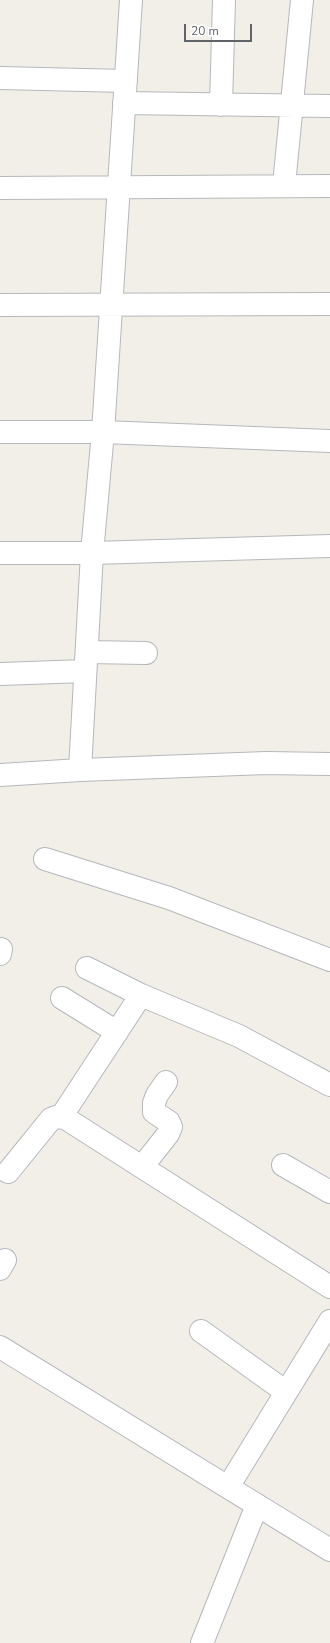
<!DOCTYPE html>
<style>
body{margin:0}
#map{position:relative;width:330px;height:1643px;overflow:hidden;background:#f1efe8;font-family:"Nunito Sans",sans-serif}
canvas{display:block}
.scale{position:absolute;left:184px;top:24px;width:68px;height:18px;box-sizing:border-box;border:2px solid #5f6368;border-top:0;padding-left:5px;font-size:12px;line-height:14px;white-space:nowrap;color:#5f6368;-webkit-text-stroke:3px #fff;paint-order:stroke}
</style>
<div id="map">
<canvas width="330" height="1643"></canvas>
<div class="scale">20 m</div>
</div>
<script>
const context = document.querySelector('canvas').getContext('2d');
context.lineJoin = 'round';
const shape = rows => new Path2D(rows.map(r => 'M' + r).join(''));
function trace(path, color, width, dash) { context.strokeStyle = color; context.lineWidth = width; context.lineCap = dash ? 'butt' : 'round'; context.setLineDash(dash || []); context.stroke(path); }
const minor = shape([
 [0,78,126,81],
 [124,103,330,106],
 [221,105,224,0],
 [284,185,302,0],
 [0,188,330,186],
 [0,305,330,304],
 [0,432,103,432,330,441],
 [0,553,92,553,330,546],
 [87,652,146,653],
 [0,674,85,671],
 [80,770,92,553,103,432,131,0],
 [0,775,80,770,266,763,330,764],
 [45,859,169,898,330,960],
 [0,954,1,949],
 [87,968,141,995,239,1036,330,1085],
 [62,998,117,1032],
 [61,1117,141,995],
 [283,1165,330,1192],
 [142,1167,168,1134,171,1127,169,1122,154,1112,154,1103,157,1095,166,1082],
 [8,1172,51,1119,56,1117,65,1118,330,1287],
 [0,1269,5,1260],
 [201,1331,286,1392],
 [0,1347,330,1550],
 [228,1487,330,1321],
 [202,1643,257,1505]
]);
trace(minor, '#b5b8bc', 24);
trace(minor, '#fff', 22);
</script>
